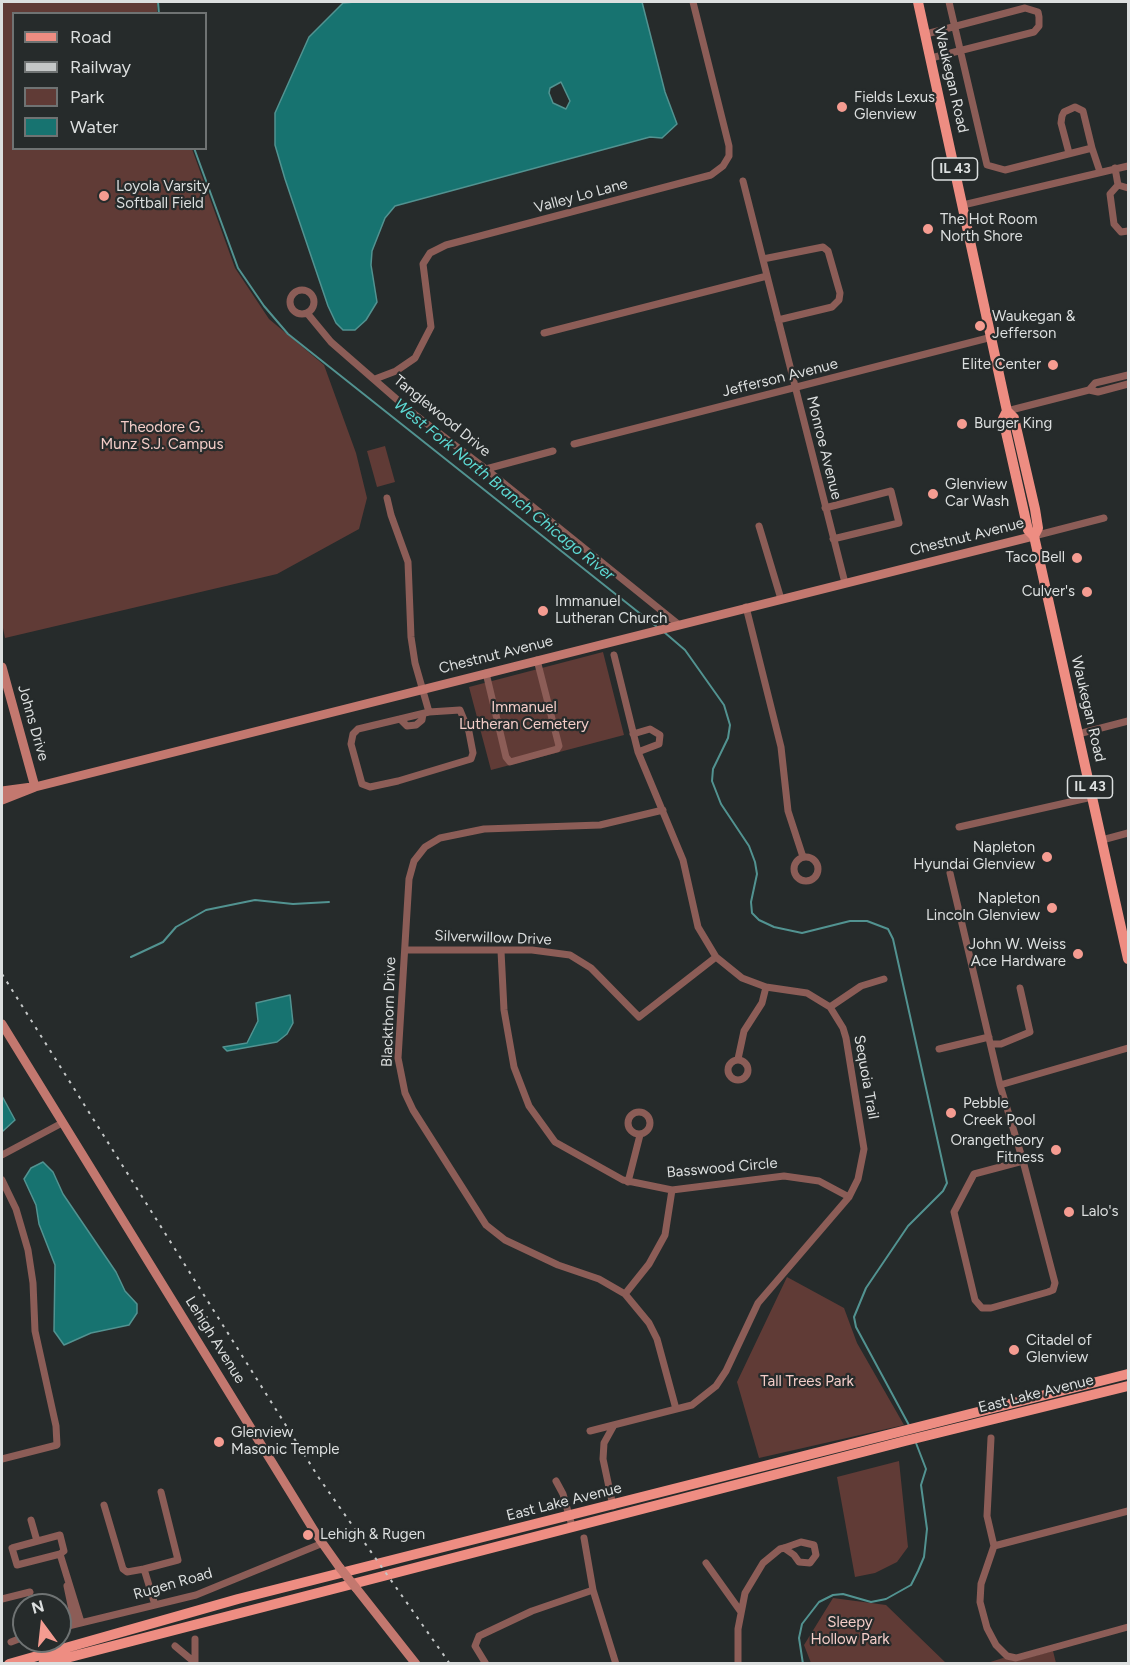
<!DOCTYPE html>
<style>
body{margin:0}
#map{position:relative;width:1130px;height:1665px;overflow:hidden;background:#262b2b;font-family:Figtree,sans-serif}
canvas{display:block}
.frame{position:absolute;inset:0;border:3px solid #dcdfdf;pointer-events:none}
.legend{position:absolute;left:12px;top:12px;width:195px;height:138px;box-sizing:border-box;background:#262b2b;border:2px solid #6f7373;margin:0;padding:8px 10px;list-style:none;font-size:18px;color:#dcdfdf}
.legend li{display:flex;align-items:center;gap:12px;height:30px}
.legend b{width:30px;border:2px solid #6f7373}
.north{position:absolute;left:12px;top:1593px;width:60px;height:60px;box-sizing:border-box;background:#262b2b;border:2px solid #6f7373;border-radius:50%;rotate:345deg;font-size:16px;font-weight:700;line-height:24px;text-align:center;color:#dcdfdf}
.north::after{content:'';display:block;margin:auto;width:21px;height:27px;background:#f59c91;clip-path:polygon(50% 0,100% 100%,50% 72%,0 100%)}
</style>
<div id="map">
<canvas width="1130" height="1665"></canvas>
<div class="frame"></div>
<ul class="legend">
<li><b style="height:8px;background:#ee8d82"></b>Road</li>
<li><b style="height:8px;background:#c4c7c7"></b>Railway</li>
<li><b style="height:16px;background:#603b36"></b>Park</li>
<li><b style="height:16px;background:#177370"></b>Water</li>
</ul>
<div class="north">N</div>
</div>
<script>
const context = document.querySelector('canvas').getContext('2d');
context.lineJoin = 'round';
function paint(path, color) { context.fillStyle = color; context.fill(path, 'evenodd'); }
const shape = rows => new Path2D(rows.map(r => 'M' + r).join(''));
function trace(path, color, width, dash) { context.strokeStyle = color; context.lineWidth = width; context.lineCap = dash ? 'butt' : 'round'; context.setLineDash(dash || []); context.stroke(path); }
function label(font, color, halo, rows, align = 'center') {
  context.font = font + ' Figtree,sans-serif'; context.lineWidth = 4.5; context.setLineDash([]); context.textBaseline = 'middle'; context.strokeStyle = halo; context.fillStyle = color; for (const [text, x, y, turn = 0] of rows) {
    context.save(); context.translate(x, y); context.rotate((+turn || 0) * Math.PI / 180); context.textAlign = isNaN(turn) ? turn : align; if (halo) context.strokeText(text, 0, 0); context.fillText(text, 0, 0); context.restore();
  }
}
const green = shape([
 [2,2,157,2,157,13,14,14,14,148,192,149,235,268,269,319,324,365,356,453,367,498,359,529,277,574,5,638,2,623],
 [385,446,395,482,377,487,367,451],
 [603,652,624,735,491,770,469,687],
 [787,1277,844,1308,857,1343,904,1425,759,1458,737,1382],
 [899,1461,908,1547,897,1562,875,1573,855,1577,837,1477],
 [833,1598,886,1605,946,1663,811,1663,804,1645],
 [1053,1651,1056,1663,984,1664,1003,1658,1015,1661]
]);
const water = shape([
 [355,2,642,2,665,92,677,124,662,138,650,137,395,206,385,218,372,251,371,265,377,302,366,320,355,330,343,330,336,323,328,306,285,179,275,145,275,113,309,37,343,3,355,2],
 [561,82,570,101,566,109,553,103,549,93,550,88,561,82],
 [290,995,293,1023,287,1034,277,1042,227,1051,223,1047,247,1043,258,1021,256,1003,290,995],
 [2,1096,15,1120,3,1131,2,1130,2,1096],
 [43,1162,53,1172,63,1194,116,1272,125,1291,137,1304,137,1313,129,1325,91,1333,64,1345,54,1331,55,1265,39,1224,36,1205,24,1179,31,1168,43,1162]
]);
const stream = shape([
 [158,2,159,14],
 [194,148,238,268,264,306,288,334,657,627],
 [664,632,685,650,724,705,730,725,728,738,713,769,712,781,721,804,749,846,755,862,757,874,751,902,752,913,759,920,774,927,802,933,850,921,867,921,888,929,893,939,947,1183,943,1191,908,1226,866,1288,854,1317,856,1327,910,1427],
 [131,957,163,942,176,927,206,910,255,900,293,904,329,902],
 [803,1664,799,1638,802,1624,819,1602,833,1595,843,1594,871,1602,886,1599,911,1585,918,1571,924,1557,927,1529,921,1485,926,1469,916,1443]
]);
const street = shape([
 [949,2,987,165,1005,170,1092,148,1100,172],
 [926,34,1025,8,1038,12,1039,17,1039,26,1034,32,931,58],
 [1069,153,1061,123,1062,116,1064,112,1075,107,1083,111,1092,148],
 [1115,168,1118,185],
 [743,181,845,583],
 [1118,185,1110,194,1114,224,1121,232,1128,231],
 [1118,185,1128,188],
 [963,205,1128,166],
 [763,259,823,247,828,251,840,293,839,300,832,307,778,320],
 '290 302a12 12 0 1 1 24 0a12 12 0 1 1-24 0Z',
 [307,313,331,342,409,410,486,469,678,624],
 [544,333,767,276],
 [375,379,396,371,415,358,431,327,423,264,430,253,446,245,711,175,723,166,729,156,729,146,693,2],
 [1089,390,1095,383,1128,375],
 [1007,411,1089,390,1098,392,1128,384],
 [574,444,992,337],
 [486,469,553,451],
 [387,498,391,515,408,562,411,637,415,663,429,712,358,729,353,734,351,744,362,784,370,787,398,781,471,759,473,753,469,732,460,710,429,712],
 [825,508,891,491,899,523,833,539],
 [759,526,781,599],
 [1034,536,1104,518],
 [746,607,781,747,788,811,803,857],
 [486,673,506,757,510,762,557,749,559,746,537,660],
 [400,719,407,726,416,725,422,720,423,714],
 [633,734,650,729,660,735,659,744,638,752],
 [1078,734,1128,721],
 [663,810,600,825,484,829,440,838,425,847,414,861,409,879,398,1058,405,1093,413,1110,486,1225,505,1240,558,1265,599,1279,625,1294,649,1323,657,1339,676,1409],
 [959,827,1092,797],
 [1102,840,1128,833],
 '794 869a12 12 0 1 1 24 0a12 12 0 1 1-24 0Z',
 [950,873,1000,1085,1023,1161,1055,1283,1053,1290,1048,1292,991,1308,982,1308,975,1300,954,1212,974,1174,1023,1161],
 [405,950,532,950,570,955,591,968,639,1017,716,957],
 [501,951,504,1010,514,1067,529,1106,555,1142,623,1180,672,1190,784,1176,819,1181,849,1197],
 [830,1007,861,986,884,979],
 [991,1044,1001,1044,1030,1032,1020,988],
 [939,1049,989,1037],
 [738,1059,744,1031,762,1003,766,987],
 '728 1070a10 10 0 1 1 20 0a10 10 0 1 1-20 0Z',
 [1000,1085,1128,1048],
 '628 1123a11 11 0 1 1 22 0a11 11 0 1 1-22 0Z',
 [2,1155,62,1123],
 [2,1180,16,1209,28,1250,33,1283,35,1331,56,1426,57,1445,2,1459],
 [628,1182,640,1135],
 [625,1294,649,1264,665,1235,672,1190],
 [590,1431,692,1405,716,1386,726,1371,758,1303,849,1197,858,1179,864,1149,846,1038,843,1028,830,1007,807,993,766,987,742,978,716,957,698,927,683,860,638,752,614,655],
 [991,1438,987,1516,994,1546,981,1584,980,1602,987,1628,996,1645,1007,1656,1016,1658,1128,1627],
 [556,1481,563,1494,572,1526],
 [104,1505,123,1569,127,1572,144,1569,155,1605],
 [613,1506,603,1459,604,1443,614,1425],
 [31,1520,37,1541],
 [584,1538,593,1590,616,1664],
 [994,1546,1128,1511],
 [60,1554,17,1565,12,1548,60,1535,64,1551,60,1554,81,1622],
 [706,1563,741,1612],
 [144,1569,178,1560,161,1492],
 [67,1586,75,1624],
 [2,1599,30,1592],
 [60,1628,196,1595,323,1543],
 [11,1642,24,1637],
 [175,1646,193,1661],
 [195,1664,195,1639],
 [486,1664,475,1646,479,1636,532,1611,593,1590],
 [738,1664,738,1629,745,1593,763,1563,780,1549,784,1548,801,1542,814,1545,816,1555,810,1563,799,1562,794,1555,784,1548]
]);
const secondary = shape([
 [2,667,35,787],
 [2,791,32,787],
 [2,800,35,787,1034,536],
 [2,1024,318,1537,340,1568],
 [356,1588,416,1664]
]);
const primary = shape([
 [918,2,1007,411,1014,418,1035,509,1038,528,1034,536],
 [1007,411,1003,419,1008,441,1028,530,1034,536,1128,959],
 [9,1664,238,1599,1128,1374],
 [43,1664,905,1441,1128,1386]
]);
const rail = shape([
 [2,974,319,1478,450,1664]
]);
const secondaryBridge = shape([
 [340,1568,356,1588]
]);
const markers = [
 [842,107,6,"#f59c91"],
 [104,196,6,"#f59c91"],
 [928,229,6,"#f59c91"],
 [980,326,6,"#f59c91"],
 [1053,365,6,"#f59c91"],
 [962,424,6,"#f59c91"],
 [933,494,6,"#f59c91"],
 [1077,558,6,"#f59c91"],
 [1087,592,6,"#f59c91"],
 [543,611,6,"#f59c91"],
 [1047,857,6,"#f59c91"],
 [1052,908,6,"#f59c91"],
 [1078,954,6,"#f59c91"],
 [951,1113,6,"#f59c91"],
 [1056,1150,6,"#f59c91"],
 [1069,1212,6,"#f59c91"],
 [1014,1350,6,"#f59c91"],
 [219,1442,6,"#f59c91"],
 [308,1535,6,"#f59c91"]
];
const shields = [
 [955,169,45],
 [1090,787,45]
];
const shieldNames = [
 ["IL 43",955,169],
 ["IL 43",1090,787]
];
const streetNames = [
 ["Waukegan Road",951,80,77],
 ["Valley Lo Lane",581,196,-15],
 ["Jefferson Avenue",780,378,-14],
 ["Tanglewood Drive",442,416,39],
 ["Monroe Avenue",824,448,76],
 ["Chestnut Avenue",967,537,-14],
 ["Chestnut Avenue",496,655,-14],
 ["Waukegan Road",1088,709,77],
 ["Johns Drive",33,723,74],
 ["Silverwillow Drive",493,938,2],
 ["Blackthorn Drive",389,1012,-88],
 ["Sequoia Trail",866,1077,80],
 ["Basswood Circle",722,1168,-5],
 ["Lehigh Avenue",215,1340,58],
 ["East Lake Avenue",1036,1394,-14],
 ["East Lake Avenue",564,1502,-14],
 ["Rugen Road",173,1584,-16]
];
const poiNames = [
 ["Fields Lexus",854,98],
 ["Glenview",854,115],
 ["Loyola Varsity",116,187],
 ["Softball Field",116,204],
 ["The Hot Room",940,220],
 ["North Shore",940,237],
 ["Waukegan &",992,317],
 ["Jefferson",992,334],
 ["Elite Center",1041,365,"right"],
 ["Burger King",974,424],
 ["Glenview",945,485],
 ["Car Wash",945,502],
 ["Taco Bell",1065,558,"right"],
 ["Culver's",1075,592,"right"],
 ["Immanuel",555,602],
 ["Lutheran Church",555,619],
 ["Napleton",1035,848,"right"],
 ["Hyundai Glenview",1035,865,"right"],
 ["Napleton",1040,899,"right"],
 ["Lincoln Glenview",1040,916,"right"],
 ["John W. Weiss",1066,945,"right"],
 ["Ace Hardware",1066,962,"right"],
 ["Pebble",963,1104],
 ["Creek Pool",963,1121],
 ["Orangetheory",1044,1141,"right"],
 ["Fitness",1044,1158,"right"],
 ["Lalo's",1081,1212],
 ["Citadel of",1026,1341],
 ["Glenview",1026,1358],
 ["Glenview",231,1433],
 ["Masonic Temple",231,1450],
 ["Lehigh & Rugen",320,1535]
];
const parkNames = [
 ["Theodore G.",162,428],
 ["Munz S.J. Campus",162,445],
 ["Immanuel",524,708],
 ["Lutheran Cemetery",524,725],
 ["Tall Trees Park",807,1382],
 ["Sleepy",850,1623],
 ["Hollow Park",850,1640]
];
const waterNames = [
 ["West Fork North Branch Chicago River",504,490,39]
];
paint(green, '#603b36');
paint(water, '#177370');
trace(water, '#529391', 1.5);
trace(stream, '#529391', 2);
trace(street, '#8c5d57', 7);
trace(secondary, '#c3786f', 9);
trace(primary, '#ee8d82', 10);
trace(rail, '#c4c7c7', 2, [3, 6]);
trace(secondaryBridge, '#c3786f', 9);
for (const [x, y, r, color] of markers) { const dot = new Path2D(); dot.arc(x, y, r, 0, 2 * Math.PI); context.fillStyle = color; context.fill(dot); trace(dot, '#262b2b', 2); }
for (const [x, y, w] of shields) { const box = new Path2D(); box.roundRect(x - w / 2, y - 11, w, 22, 4.5); context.fillStyle = '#262b2b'; context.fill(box); trace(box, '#dcdfdf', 1.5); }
label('bold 14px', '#dcdfdf', null, shieldNames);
label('15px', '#dcdfdf', '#262b2b', streetNames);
label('15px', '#dcdfdf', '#262b2b', poiNames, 'left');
label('15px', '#f4cdc8', '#262b2b', parkNames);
label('italic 16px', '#5ddad4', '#262b2b', waterNames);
</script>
